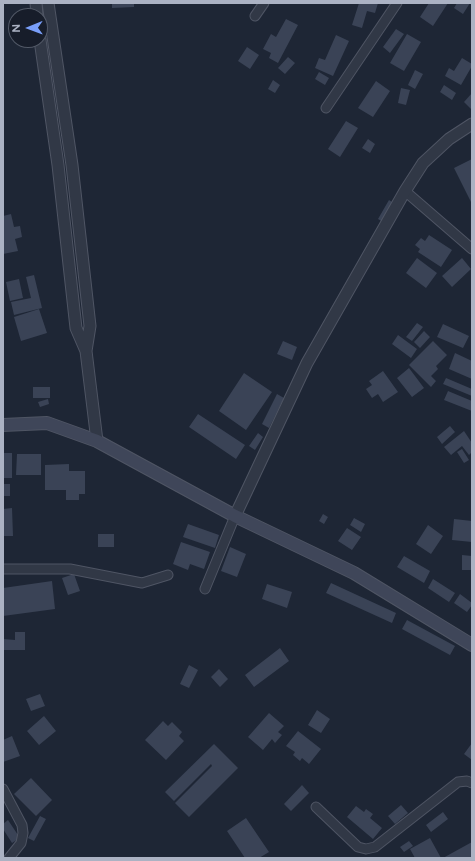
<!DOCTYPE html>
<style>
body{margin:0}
#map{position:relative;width:475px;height:861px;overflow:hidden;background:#1e2635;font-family:Figtree,sans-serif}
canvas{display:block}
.frame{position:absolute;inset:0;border:4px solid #abb2c3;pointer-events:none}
.north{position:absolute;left:8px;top:8px;width:40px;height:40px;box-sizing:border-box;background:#171d2a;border:1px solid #525967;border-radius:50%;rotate:269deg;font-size:11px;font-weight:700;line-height:16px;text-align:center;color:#abb2c3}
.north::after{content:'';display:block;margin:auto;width:14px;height:18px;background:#799ffa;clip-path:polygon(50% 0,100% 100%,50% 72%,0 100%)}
</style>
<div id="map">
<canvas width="475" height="861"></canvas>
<div class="frame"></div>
<div class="north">N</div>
</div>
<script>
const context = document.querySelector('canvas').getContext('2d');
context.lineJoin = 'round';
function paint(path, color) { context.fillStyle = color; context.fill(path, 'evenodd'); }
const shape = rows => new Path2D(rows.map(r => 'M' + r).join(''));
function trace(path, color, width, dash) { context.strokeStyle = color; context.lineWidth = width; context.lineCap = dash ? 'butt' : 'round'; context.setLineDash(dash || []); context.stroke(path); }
const building = shape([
 [112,3,134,3,134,7,112,8],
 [359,3,378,3,375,13,367,11,362,28,352,25],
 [429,3,448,3,433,26,420,17],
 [457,3,470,3,463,14,454,8],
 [286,19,298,25,278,63,269,58,271,53,263,49,271,34,276,37],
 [396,29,404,34,390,53,383,47],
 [407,34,421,42,404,71,390,63],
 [336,35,349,41,333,76,315,68,319,58,325,60],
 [247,47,259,55,250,69,238,61],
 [288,57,295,63,285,74,278,68],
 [462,58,472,64,472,66,461,85,445,76,449,68,454,71],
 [415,70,423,74,415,89,408,85],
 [319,72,329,78,325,85,315,79],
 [273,80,280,85,275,93,268,89],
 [376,81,390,91,373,117,358,108],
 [444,85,456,93,452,100,440,92],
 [401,88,410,90,406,105,398,103],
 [472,93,472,110,464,102],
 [346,121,358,128,340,157,328,149],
 [368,139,375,144,370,153,362,148],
 [472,159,472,204,454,168],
 [389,200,395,204,383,222,378,219],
 [11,214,14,227,20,226,22,237,15,239,18,251,3,254,3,216],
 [429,235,452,250,441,267,418,252,420,249,415,245,421,238,425,241],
 [417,258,437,273,426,288,406,273],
 [462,258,471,269,452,287,442,276],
 [34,275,42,308,14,315,11,302,31,298,26,277],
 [19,279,23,298,10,301,6,282],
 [39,309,47,333,21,341,14,317],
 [417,323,423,327,412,341,406,337],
 [443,324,469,336,463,348,437,337],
 [424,331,430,337,420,348,414,342],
 [398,335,417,349,411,358,392,344],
 [283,341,297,347,292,360,277,354],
 [433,341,447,355,436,366,438,369,431,376,436,381,431,387,409,365],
 [455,353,472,361,472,379,449,369],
 [409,368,424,388,412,397,397,378],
 [383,371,398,392,383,402,378,394,372,398,366,389,372,385,369,381],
 [244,373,272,392,246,430,219,411],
 [446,378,472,389,472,396,443,384],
 [33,387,50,387,50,398,33,398],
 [448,391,472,401,472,411,444,400],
 [277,394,284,398,269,428,262,424],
 [48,399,49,404,40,407,38,402],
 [198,414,245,445,236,459,189,427],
 [450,426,455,432,442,444,437,437],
 [464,431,472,443,472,452,469,455,462,446,451,455,444,447],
 [258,433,263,437,255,450,249,446],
 [462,449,469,460,464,463,457,452],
 [3,453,12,453,12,478,3,478],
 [17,454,41,454,41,475,16,475],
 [69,464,69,471,85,471,85,494,79,494,79,500,66,500,66,490,45,490,45,465],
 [3,484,10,484,10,496,3,496],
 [12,508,13,536,3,536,3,509],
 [323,514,328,517,324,524,319,521],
 [354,518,365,524,361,532,350,525],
 [454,519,472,521,472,542,452,540],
 [188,524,219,535,215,548,183,537],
 [428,525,443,536,431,554,416,544],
 [347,528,361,537,352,550,338,541],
 [98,534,114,534,114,547,98,547],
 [181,542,210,552,204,569,190,564,188,570,173,564],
 [230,547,246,554,237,577,221,571],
 [462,555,472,556,472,570,462,570],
 [404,556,430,571,424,583,397,567],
 [74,574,80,591,68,595,62,578],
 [433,579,455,593,449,602,428,588],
 [52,581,55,609,3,616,3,588],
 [331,583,396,613,392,623,326,593],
 [267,584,292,592,287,608,262,599],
 [460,594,472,603,472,605,467,612,454,603],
 [407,620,455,646,450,655,402,629],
 [15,632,25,632,25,650,3,650,3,639,15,640],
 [280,648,289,661,254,687,245,675],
 [189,665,198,670,189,688,180,684],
 [219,669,228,679,220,687,211,677],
 [40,694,45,706,31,711,26,699],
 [317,710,330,719,321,733,308,725],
 [269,713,284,726,278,732,282,735,275,743,272,739,263,750,248,737],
 [44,716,56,731,39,745,27,731],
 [163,721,168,726,172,722,182,732,179,736,184,741,166,760,145,740],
 [298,731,321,749,309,764,302,758,300,761,293,755,295,752,286,746],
 [12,736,20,756,3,762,3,740],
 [472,743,472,760,464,754],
 [214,744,238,768,189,817,175,803,212,766,211,764,174,801,165,792],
 [31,778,52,800,36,816,14,794],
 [302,785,309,793,291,811,284,804],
 [401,805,408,813,395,824,388,816],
 [356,806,364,812,366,809,373,814,370,818,382,828,373,839,347,817],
 [443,812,448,819,431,832,426,825],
 [40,816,46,819,34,841,28,838],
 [246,818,269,852,259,858,245,858,227,831],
 [8,820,20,838,12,843,3,829,3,824],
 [430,838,441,858,415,858,410,849],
 [409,841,413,846,404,852,400,847],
 [472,842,472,858,443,858]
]);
const minor = shape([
 [255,16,264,3],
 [326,108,397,3],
 [405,191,472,249],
 [3,569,70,569,142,583,168,575],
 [205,589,235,516],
 [3,789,22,825,23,833,21,843,9,858],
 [316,807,358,847,366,849,375,847,458,782,467,781,472,783]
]);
const tertiary = shape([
 [36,3,37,16],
 [48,3,72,165,90,326,86,351,97,441],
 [40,40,58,165,76,328,86,351],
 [235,516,307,363,405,191,423,163,449,139,472,124]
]);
const secondary = shape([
 [3,425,47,423,97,441,235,516,354,573,472,645]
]);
paint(building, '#3a4356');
trace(minor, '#4f5564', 11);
trace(tertiary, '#4f5564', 13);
trace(secondary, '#4f5564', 14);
trace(minor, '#313846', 9);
trace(tertiary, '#313846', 11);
trace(secondary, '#3f4659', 12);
</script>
